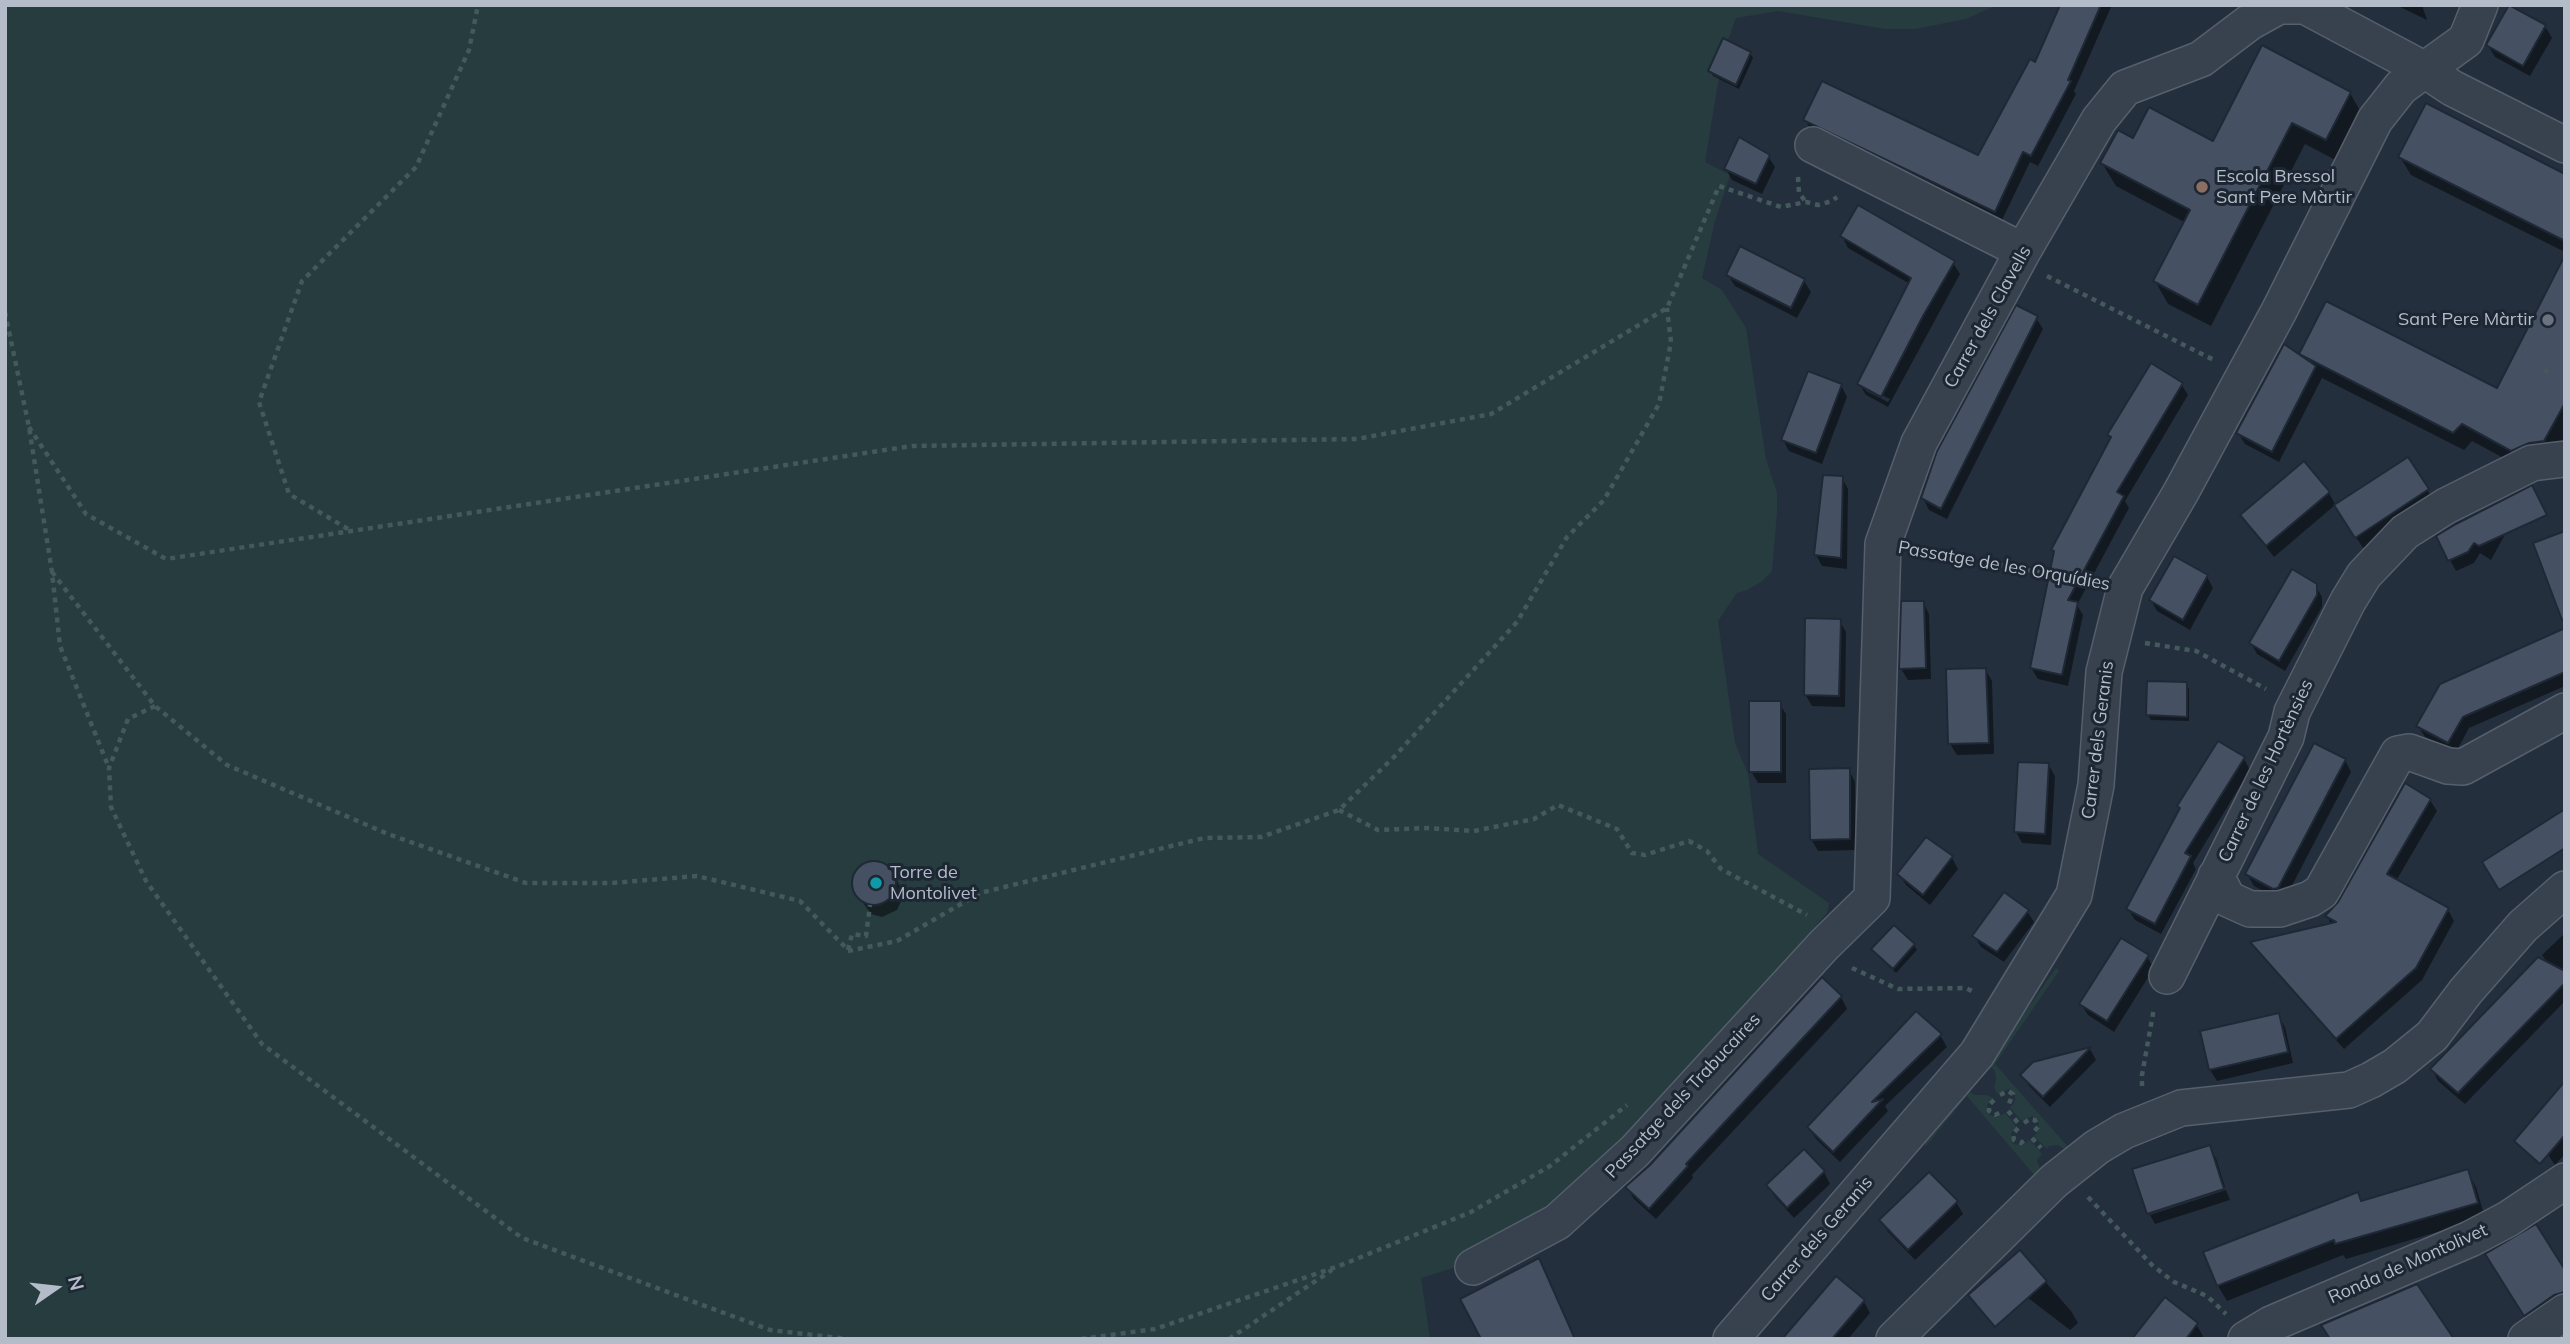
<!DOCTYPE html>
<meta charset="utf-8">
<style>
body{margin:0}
#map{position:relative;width:2570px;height:1344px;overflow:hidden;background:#242f3e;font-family:Mulish,sans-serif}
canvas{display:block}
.frame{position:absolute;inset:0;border:7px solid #b4bcc9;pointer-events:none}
.north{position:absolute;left:21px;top:1253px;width:70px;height:70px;-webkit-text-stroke:5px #1d2633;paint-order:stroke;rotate:76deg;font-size:19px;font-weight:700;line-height:28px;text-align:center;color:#b4bcc9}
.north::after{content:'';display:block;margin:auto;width:24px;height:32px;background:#b4bcc9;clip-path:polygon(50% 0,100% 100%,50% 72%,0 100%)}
</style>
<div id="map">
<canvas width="2570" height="1344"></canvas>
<div class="frame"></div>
<div class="north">N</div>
</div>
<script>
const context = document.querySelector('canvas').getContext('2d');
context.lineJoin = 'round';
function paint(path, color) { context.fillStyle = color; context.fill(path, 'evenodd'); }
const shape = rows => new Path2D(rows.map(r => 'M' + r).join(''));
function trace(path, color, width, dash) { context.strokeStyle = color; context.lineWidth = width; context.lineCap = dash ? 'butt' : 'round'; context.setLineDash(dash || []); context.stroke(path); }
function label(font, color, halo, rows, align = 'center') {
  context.font = font + ' Mulish,sans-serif'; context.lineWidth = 6; context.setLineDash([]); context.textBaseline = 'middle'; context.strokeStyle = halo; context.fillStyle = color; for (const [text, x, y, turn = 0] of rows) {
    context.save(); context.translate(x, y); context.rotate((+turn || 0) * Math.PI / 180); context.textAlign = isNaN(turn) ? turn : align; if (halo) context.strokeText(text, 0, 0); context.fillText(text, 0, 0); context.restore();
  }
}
const green = shape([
 [5,5,1997,5,1966,19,1915,29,1885,29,1778,11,1736,18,1725,48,1717,89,1705,162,1730,175,1715,221,1702,278,1722,290,1746,328,1766,459,1777,493,1777,513,1772,571,1761,582,1747,590,1737,593,1718,621,1735,743,1748,774,1758,854,1829,903,1827,913,1675,1089,1561,1202,1453,1268,1421,1278,1430,1339,5,1339],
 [2056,968,2059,971,1995,1064,2070,1149,2067,1151,2058,1145,2049,1146,2047,1149,2034,1136,2039,1130,2038,1119,2032,1116,2022,1121,2010,1108,2015,1101,2015,1092,2009,1089,1997,1094,1994,1087,1996,1080,1995,1071,1988,1064],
 [1965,1089,1975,1095,1986,1095,1993,1098,1987,1105,1988,1114,1996,1118,2005,1113,2016,1126,2011,1134,2013,1144,2022,1145,2030,1140,2042,1154,2037,1160,2041,1174,2035,1176,1967,1096,1926,1146,1921,1141]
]);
const shadow = shape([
 [2062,5,2112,5,2074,91,2076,94,2038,166,2030,162,2001,222,1812,131,1805,120,1979,158,2036,64],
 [2396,5,2422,5,2427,20],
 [2545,26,2552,38,2530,76,2495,57,2488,45],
 [1750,53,1753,58,1739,89,1713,76,1710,71],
 [2350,93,2363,116,2339,162,2305,144,2211,326,2168,304,2155,281,2186,223,2116,186,2102,163,2213,143],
 [1768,156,1775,167,1762,194,1732,180,1726,169],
 [2400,157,2565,176,2565,252,2411,175],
 [1842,236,1953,263,1960,274,1888,407,1866,395,1859,384,1910,284,1848,248],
 [1866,387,1890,399,1888,402,1866,391],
 [2565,259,2565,438,2553,459,2522,468,2472,441,2464,450,2322,378,2279,462,2245,444,2238,433,2300,357,2327,303,2498,390],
 [1728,275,1804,281,1811,292,1797,318,1735,286],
 [2036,318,2043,329,1947,519,1929,510,1923,498],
 [2181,384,2188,395,2125,501,2129,508,2077,605,2083,615,2068,686,2038,679,2031,668,2055,554,2053,549,2112,439,2109,435],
 [1841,385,1847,397,1822,464,1789,451,1783,440],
 [2408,459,2434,501,2363,548,2335,505,2274,557,2242,515,2304,463,2329,493,2336,506],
 [1842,478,1848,489,1847,569,1822,566,1816,555],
 [2520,507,2491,560,2480,553,2474,563,2456,571,2450,560],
 [2207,577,2213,588,2190,630,2157,611,2151,600],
 [2315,585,2322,597,2322,607,2285,671,2257,654,2251,643],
 [1923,602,1929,614,1931,679,1908,680,1901,669,1903,603],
 [1839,620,1846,632,1845,707,1812,706,1805,694],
 [2565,630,2565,686,2469,728,2455,754,2425,737,2418,726],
 [1985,669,1992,681,1994,754,1957,755,1950,744],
 [2186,684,2189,689,2189,721,2151,720,2148,715],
 [1779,703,1786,714,1786,783,1758,783,1751,771],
 [2244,759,2250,770,2193,863,2196,869,2161,934,2135,920,2128,909],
 [2345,760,2351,772,2285,899,2281,900,2254,886,2247,874],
 [2048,764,2055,776,2051,845,2022,843,2016,832],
 [1849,770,1855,782,1855,850,1818,851,1811,839],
 [2430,800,2437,811,2396,881,2448,910,2454,921,2422,980,2344,1049,2259,953,2253,943,2331,924,2327,916],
 [1952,858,1958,869,1930,905,1906,885,1899,874],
 [866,864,882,864,893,874,900,886,902,899,897,910,882,917,871,914,854,890,855,874],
 [2027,911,2034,922,2004,962,1981,947,1974,936],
 [2565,933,2565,1001,2465,1104,2438,1081,2432,1069,2548,964,2542,955],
 [1914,945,1917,950,1896,973,1873,950],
 [2147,957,2154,968,2114,1032,2088,1015,2081,1004],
 [1841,997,1847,1009,1692,1175,1693,1178,1656,1219,1634,1199,1627,1188],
 [2278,1015,2285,1027,2293,1063,2217,1081,2210,1070],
 [1940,1035,1947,1047,1885,1106,1888,1111,1840,1162,1816,1139,1809,1128],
 [2090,1049,2096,1060,2050,1107,2029,1086,2023,1075,2034,1063],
 [2565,1084,2565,1154,2555,1165,2536,1137],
 [2209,1147,2216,1158,2225,1187,2148,1211],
 [2467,1171,2476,1187,2485,1218,2346,1259,2343,1255,2227,1301,2218,1286,2206,1253,2357,1194,2362,1202],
 [1824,1172,1830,1184,1794,1218,1775,1197,1768,1185],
 [2226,1190,2230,1200,2155,1224,2150,1215],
 [1956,1202,1963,1214,1915,1260,1888,1232,1881,1221],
 [2019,1252,2071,1311,2078,1323,2070,1330,2006,1281],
 [2565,1273,2565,1320,2535,1333,2516,1304],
 [1864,1302,1870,1313,1848,1339,1791,1339],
 [2196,1324,2203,1336,2200,1339,2134,1339]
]);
const building = shape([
 [2060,5,2101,5,2068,80,2071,81,2031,156,2023,152,1995,212,1803,120,1822,81,1978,155,2030,59,2035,62,2060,5],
 [2509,5,2546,25,2523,66,2486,45,2509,5],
 [1723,38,1751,52,1736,85,1708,71,1723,38],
 [2262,45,2351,92,2326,140,2292,123,2198,305,2153,281,2190,210,2100,163,2118,130,2133,138,2149,107,2213,141,2262,45],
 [2426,103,2565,174,2565,241,2398,157,2426,103],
 [1739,137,1770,155,1756,184,1724,169,1739,137],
 [1858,205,1955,261,1923,316,1881,397,1857,384,1911,278,1840,236,1858,205],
 [1740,246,1805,279,1791,308,1726,275,1740,246],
 [2565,255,2565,403,2544,441,2529,443,2511,451,2462,424,2453,433,2299,354,2326,301,2497,388,2565,255],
 [2016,305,2038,316,1941,509,1921,498,1937,451,2016,305],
 [2284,344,2316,366,2272,452,2236,433,2284,344],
 [2151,363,2183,383,2117,492,2124,496,2068,600,2078,602,2062,675,2030,668,2054,551,2051,550,2111,437,2107,435,2151,363],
 [1808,371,1842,384,1816,453,1781,440,1808,371],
 [2408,457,2429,489,2355,538,2334,505,2408,457],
 [2304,461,2330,492,2266,546,2240,515,2304,461],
 [1823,475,1843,476,1841,558,1814,555,1823,475],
 [2532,485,2547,515,2479,546,2474,543,2468,552,2448,561,2436,536,2456,524,2532,485],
 [2565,531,2565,620,2562,620,2533,543,2565,531],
 [2174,556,2208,575,2183,620,2149,600,2174,556],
 [2292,569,2317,584,2317,595,2279,661,2249,643,2292,569],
 [1901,601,1924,601,1926,668,1899,669,1901,601],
 [1805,618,1841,619,1839,696,1804,695,1805,618],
 [2565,628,2565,672,2463,717,2448,743,2416,726,2440,684,2565,628],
 [1986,668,1989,743,1948,744,1946,669,1986,668],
 [2147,681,2187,682,2187,717,2146,715,2147,681],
 [1749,701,1781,701,1781,772,1749,772,1749,701],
 [2218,741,2245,757,2185,853,2191,856,2155,924,2126,909,2180,808,2177,806,2218,741],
 [2314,743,2346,759,2278,888,2273,889,2245,874,2314,743],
 [2018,762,2049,763,2045,834,2014,832,2018,762],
 [1850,768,1850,839,1810,840,1809,769,1850,768],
 [2405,783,2431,799,2387,874,2449,908,2416,968,2336,1039,2250,942,2336,922,2325,916,2338,902,2405,783],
 [2565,809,2565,848,2499,890,2482,862,2565,809],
 [1926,837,1953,856,1923,895,1897,874,1926,837],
 '852 883a22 22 0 1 1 44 0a22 22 0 1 1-44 0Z',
 [2004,892,2029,910,1997,952,1972,936,2004,892],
 [1894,925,1915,944,1893,969,1871,949,1894,925],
 [2121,938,2149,955,2107,1021,2079,1004,2121,938],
 [2538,957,2565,971,2565,983,2458,1093,2430,1069,2538,957],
 [1822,977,1842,996,1686,1164,1688,1166,1649,1209,1625,1187,1650,1165,1822,977],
 [1916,1011,1942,1034,1872,1102,1883,1099,1833,1152,1807,1127,1916,1011],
 [2279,1013,2288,1052,2209,1070,2200,1031,2279,1013],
 [2091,1047,2043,1097,2020,1075,2033,1062,2091,1047],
 [2565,1081,2565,1135,2540,1164,2514,1141,2565,1081],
 [2210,1145,2224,1189,2147,1214,2132,1169,2210,1145],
 [1804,1149,1825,1171,1787,1208,1766,1185,1804,1149],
 [2468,1169,2478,1203,2335,1244,2334,1240,2217,1286,2203,1252,2358,1192,2361,1201,2468,1169],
 [1929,1172,1958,1201,1908,1250,1879,1220,1929,1172],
 [2536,1224,2565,1270,2565,1292,2554,1295,2524,1316,2485,1254,2536,1224],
 [2020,1250,2047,1281,1995,1327,1968,1295,2020,1250],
 [1539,1258,1575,1339,1481,1339,1460,1299,1539,1258],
 [1836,1276,1865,1300,1832,1339,1782,1339,1836,1276],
 [2417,1284,2454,1339,2330,1339,2321,1325,2417,1284],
 [2165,1297,2198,1323,2186,1339,2132,1339,2165,1297]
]);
const path = shape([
 [1798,177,1799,193,1806,202],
 [2047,276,2214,360],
 [5,312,29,427,52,572,60,646,109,768],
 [2544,370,2553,376],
 [29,427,86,514,166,559,912,446,1357,439,1491,414,1667,308,1719,186,1781,207,1806,202,1818,205,1832,201,1837,197],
 [348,529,289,494,259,402,302,281,416,167,469,50,478,5],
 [1919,550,2092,582],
 [52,572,155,706,227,765,388,834,526,883,612,883,697,876,800,901,848,950],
 [2145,643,2196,651,2266,689],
 [155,706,128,719,109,768,111,807,146,881,262,1044,522,1238,770,1330,848,1339],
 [1339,810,1378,830,1428,828,1474,831,1534,819,1558,805,1617,829,1632,853,1645,855,1689,841,1707,851,1721,869,1807,915],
 [848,950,852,934,866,936,870,905],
 [848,951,897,941,980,893,1204,838,1261,837,1339,810,1394,757,1517,622,1567,537,1604,500,1659,404,1671,342,1667,308],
 [1852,968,1898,989,1966,988,1974,992],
 [2142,1086,2142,1075,2154,1008],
 [2000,1095,2008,1091,2013,1094,2008,1106],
 [1994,1100,1989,1105,1989,1111,1995,1115,2003,1111],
 [2008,1111,2019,1124],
 [2024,1123,2030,1119,2035,1120,2038,1127,2033,1133],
 [2018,1128,2013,1134,2014,1140,2021,1143,2027,1138],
 [2032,1138,2041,1148],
 [2088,1197,2152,1265,2174,1282,2207,1296,2226,1314],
 [1081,1339,1155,1329,1339,1266,1471,1212,1550,1166,1627,1105],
 [1229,1339,1332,1270]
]);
const minor = shape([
 [1813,145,2023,251],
 [2216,876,2228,899,2250,909,2280,909,2310,899,2321,892,2325,885,2398,754,2409,752,2448,766,2463,767,2565,711],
 [2167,976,2286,737,2292,712,2348,601,2364,575,2405,532,2446,506,2532,463,2565,459],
 [1473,1267,1557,1222,1635,1151,1824,945,1872,898,1883,544,1919,443,2023,251,2099,120,2125,88,2201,59,2250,22,2279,6,2305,6,2425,70,2452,88,2565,145],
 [1731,1339,1977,1054,2074,895,2096,785,2104,672,2125,588,2181,492,2279,311,2375,120,2401,87,2466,40,2480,5],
 [1894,1339,2054,1181,2097,1147,2124,1131,2181,1108,2349,1090,2371,1080,2395,1066,2432,1036,2466,991,2523,926,2565,889],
 [2246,1339,2271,1324,2470,1239,2508,1219,2565,1181],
 [2526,1339,2565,1312]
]);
const markers = [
 [2202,187,7,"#8d6e63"],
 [2548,320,7,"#6b7280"],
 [876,883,7,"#0f9aa8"]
];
const poiNames = [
 ["Escola Bressol",2216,177],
 ["Sant Pere Màrtir",2216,198],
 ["Sant Pere Màrtir",2534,320,"right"],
 ["Torre de",890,873],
 ["Montolivet",890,894]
];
const streetNames = [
 ["Carrer dels Clavells",1988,317,-61],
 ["Passatge de les Orquídies",2004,566,10],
 ["Carrer dels Geranis",2098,740,-83],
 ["Carrer de les Hortènsies",2266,771,-65],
 ["Passatge dels Trabucaires",1683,1096,-47],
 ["Carrer dels Geranis",1817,1239,-49],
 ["Ronda de Montolivet",2408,1264,-24]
];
paint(green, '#263c3f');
paint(shadow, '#0007');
paint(building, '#455162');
trace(building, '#1f2835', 2);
trace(minor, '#565f6c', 38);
trace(path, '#44595c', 4.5, [5, 5]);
trace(minor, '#38414e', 35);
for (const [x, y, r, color] of markers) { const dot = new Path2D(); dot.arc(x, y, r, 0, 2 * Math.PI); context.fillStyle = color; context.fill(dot); trace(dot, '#1d2633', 2.5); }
label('18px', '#b4bcc9', '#1d2633', poiNames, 'left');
label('18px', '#b4bcc9', '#1d2633', streetNames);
</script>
